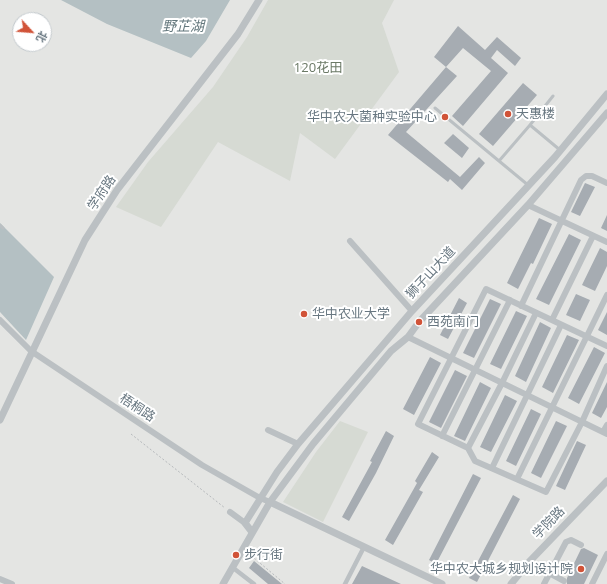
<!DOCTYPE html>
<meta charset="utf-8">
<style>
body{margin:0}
#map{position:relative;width:607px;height:584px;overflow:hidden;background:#f6f6f3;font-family:"Open Sans","Noto Sans SC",sans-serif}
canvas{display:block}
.north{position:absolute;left:12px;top:12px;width:40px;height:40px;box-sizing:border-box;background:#fff;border:1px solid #c3c9cd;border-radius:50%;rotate:116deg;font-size:11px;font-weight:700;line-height:16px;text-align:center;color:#687781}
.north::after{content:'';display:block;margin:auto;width:14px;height:18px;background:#d15338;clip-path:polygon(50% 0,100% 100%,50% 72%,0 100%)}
</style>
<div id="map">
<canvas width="607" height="584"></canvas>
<div class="north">北</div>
</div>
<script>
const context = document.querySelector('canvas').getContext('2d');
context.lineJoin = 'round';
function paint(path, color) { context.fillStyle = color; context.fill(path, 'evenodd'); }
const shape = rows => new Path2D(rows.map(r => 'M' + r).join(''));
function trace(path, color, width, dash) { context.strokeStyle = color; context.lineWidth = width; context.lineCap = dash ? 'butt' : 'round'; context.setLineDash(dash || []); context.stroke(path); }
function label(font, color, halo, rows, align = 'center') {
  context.font = font + ' "Open Sans","Noto Sans SC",sans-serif'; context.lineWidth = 4; context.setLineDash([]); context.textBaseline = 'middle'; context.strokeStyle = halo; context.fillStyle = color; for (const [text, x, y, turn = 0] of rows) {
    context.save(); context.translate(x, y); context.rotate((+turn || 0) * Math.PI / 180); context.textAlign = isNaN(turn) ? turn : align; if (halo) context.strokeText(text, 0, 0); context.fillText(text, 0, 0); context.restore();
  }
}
const built = shape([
 [0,0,607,0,607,584,0,584],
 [20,20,44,20,44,44,20,44]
]);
const green = shape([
 [268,0,394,0,382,23,399,72,335,159,300,133,290,181,218,142,161,227,116,207,148,162,213,87,247,37],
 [340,421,368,432,323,522,283,502,316,452]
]);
const water = shape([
 [61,0,230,0,206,41,191,58,107,24],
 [0,223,54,277,26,340,0,312]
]);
const building = shape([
 [458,26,485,50,497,37,521,58,515,66,497,50,491,58,508,73,463,126,452,116,491,71,463,48,446,67,434,57],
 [446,67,457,76,406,132,460,177,479,157,485,163,462,190,450,179,448,182,388,135],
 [523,83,537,95,493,146,479,134],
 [453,134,469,148,462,158,444,143],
 [585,183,595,187,580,216,571,212],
 [607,215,607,231,601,228],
 [539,218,552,224,533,264,531,263,518,289,507,283],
 [569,234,581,240,549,305,536,299],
 [600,248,607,252,607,266,595,291,582,285],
 [576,294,590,300,580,321,566,315],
 [459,298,467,303,448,339,440,335],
 [490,299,501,304,474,358,463,353],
 [516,311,527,316,501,369,490,364],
 [607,312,607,335,598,330],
 [540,322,551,328,526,382,515,376],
 [567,335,579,340,553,393,542,387],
 [594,347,605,353,579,404,568,398],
 [430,357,441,363,414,415,403,409],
 [455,370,467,376,441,428,429,422],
 [480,382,491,388,465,441,454,436],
 [607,382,607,407,601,418,592,413],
 [505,395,517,401,491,452,480,447],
 [531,409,541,414,516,466,506,461],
 [556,421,567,426,541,478,531,473],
 [386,431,394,436,376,473,349,521,342,517,372,462,370,461],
 [577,441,586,445,565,490,556,486],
 [432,452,439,457,419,490,423,492,393,545,385,540,417,483,415,481],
 [473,474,481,478,436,564,429,560],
 [513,495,520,499,477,582,469,578],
 [584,548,598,555,584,584,567,584,567,578,581,549],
 [254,561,282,584,268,584,249,568],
 [362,566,401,584,352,584]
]);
const path = shape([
 [131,434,225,508],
 [248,553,285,584]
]);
const service = shape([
 [435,108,528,185],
 [530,125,553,96],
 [499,161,530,125,560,150],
 [0,225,3,228]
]);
const pedestrian = shape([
 [232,567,254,584],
 [345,584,364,547]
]);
const minor = shape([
 [528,205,607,242],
 [350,241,412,311],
 [521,306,581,180,586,176,592,176,607,183],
 [0,320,31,351,202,465,260,498,270,502],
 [552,320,593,236],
 [408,337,607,434],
 [607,346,486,289,418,424,468,448,475,461,546,492,582,422,607,366],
 [268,430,298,444],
 [603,432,607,425],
 [442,436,510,300],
 [468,448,502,383,536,313],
 [492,468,561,325],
 [517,479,607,295],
 [230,512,245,523],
 [529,562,564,581],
 [0,579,12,584],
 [544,584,566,542,571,540,581,545],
 [592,584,607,554]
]);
const tertiary = shape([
 [0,420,85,240,117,190,238,34,259,0],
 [270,502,442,584],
 [252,532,245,523,277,472,298,444,412,311,555,157,607,94],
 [223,584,270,502,313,444,391,351,408,337,419,322,528,205,607,113],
 [511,584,529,562,607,481]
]);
const markers = [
 [508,114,4,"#d15338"],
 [445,117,4,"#d15338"],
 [304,314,4,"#d15338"],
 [419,322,4,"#d15338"],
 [236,555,4,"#d15338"],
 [581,569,4,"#d15338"]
];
const parkNames = [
 ["120花田",318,68]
];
const poiNames = [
 ["天惠楼",516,114],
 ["华中农大菌种实验中心",437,117,"right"],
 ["华中农业大学",312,314],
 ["西苑南门",427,322],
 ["步行街",244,555],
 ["华中农大城乡规划设计院",573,569,"right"]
];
const streetNames = [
 ["学府路",102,193,-56],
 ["狮子山大道",431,273,-47],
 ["梧桐路",137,408,33],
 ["学院路",549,523,-46]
];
const waterNames = [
 ["野芷湖",183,27]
];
paint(built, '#e4e5e3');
paint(green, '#d6dad3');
paint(water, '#b4c0c3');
paint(building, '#a6acb2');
trace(path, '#b6b9bc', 1, [2, 2]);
trace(service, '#bbc0c3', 3);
trace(pedestrian, '#bbc0c3', 4.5);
trace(minor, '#bbc0c3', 6);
trace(tertiary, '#bbc0c3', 7);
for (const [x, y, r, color] of markers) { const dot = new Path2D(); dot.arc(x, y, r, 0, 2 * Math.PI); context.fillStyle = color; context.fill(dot); trace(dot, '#fff', 1.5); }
label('13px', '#6b7966', '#fff', parkNames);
label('13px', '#687781', '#fff', poiNames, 'left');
label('13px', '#687781', '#fff', streetNames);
label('italic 14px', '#64787d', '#fff', waterNames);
</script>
